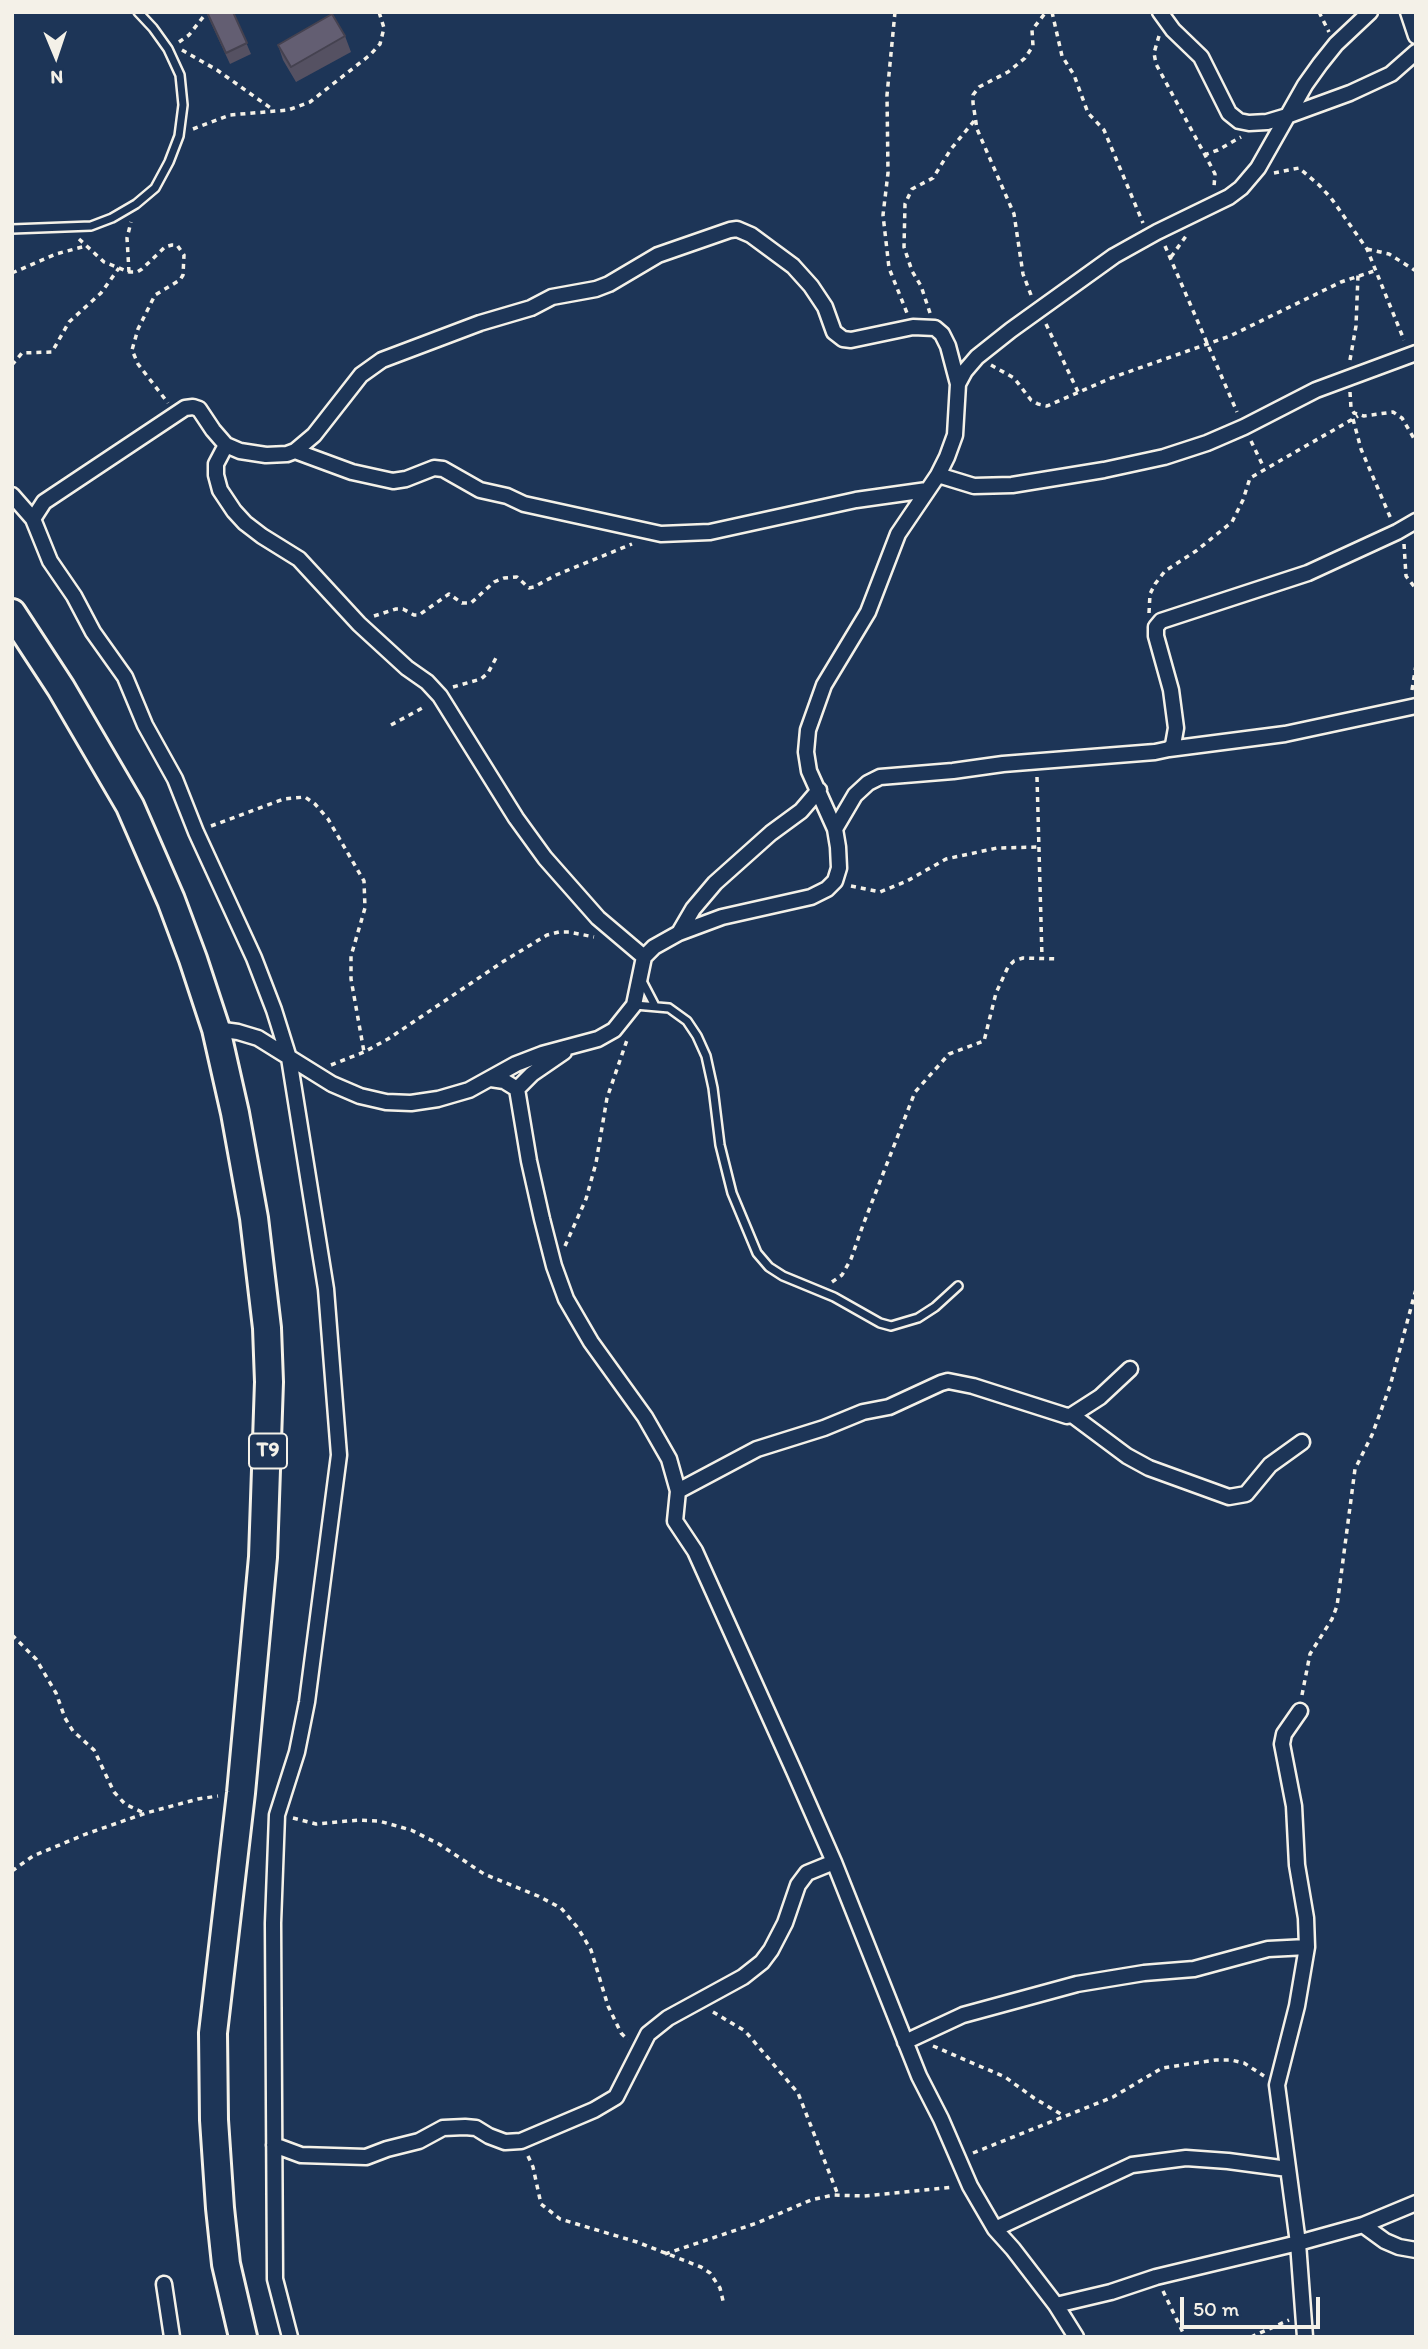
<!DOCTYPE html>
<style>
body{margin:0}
#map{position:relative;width:1428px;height:2349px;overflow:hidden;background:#1d3557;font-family:Itim,sans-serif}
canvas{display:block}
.frame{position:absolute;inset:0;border:14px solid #f4f1e8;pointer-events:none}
.north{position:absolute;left:21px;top:21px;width:70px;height:70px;-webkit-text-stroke:5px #1d3557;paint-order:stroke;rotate:178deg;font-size:19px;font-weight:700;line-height:28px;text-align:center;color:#f4f1e8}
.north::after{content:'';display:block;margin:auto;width:24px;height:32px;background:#f4f1e8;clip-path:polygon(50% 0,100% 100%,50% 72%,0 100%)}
.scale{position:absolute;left:1180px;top:2297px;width:140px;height:32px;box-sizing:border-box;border:4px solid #f4f1e8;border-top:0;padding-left:9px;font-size:21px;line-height:24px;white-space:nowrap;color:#f4f1e8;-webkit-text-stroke:5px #1d3557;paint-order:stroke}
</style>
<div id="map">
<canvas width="1428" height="2349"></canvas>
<div class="frame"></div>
<div class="north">N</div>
<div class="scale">50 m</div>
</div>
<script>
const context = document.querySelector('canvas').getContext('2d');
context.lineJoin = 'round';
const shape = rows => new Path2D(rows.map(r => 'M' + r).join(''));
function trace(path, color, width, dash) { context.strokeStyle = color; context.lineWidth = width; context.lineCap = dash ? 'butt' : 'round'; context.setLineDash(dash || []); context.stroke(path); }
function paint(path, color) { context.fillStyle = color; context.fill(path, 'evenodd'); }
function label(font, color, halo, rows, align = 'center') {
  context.font = font + ' Itim,sans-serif'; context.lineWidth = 5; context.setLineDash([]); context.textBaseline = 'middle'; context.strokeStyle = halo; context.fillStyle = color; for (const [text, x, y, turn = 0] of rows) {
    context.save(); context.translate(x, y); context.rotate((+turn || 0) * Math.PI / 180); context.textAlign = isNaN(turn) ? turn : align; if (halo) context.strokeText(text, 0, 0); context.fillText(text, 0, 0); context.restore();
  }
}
const path = shape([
 [895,12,887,95,888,173,883,215,889,268,907,313],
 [1052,12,1062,56,1074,75,1088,113,1104,130,1143,223],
 [1319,12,1329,32],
 [1159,36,1154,53,1156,64,1212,168,1215,174,1214,187],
 [179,42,189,35,207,12],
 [182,50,217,70,272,109],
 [193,129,230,115,288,110,310,102,370,55,380,44,384,28,379,12],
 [1204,155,1218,150,1241,137],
 [1274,173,1299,168,1319,185,1331,198,1367,249,1404,340],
 [79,239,104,262,129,272,137,272,142,269,165,247,172,245,177,245,184,255,183,275,180,280,155,295,138,329,132,350,138,364,168,403],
 [1165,246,1237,412],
 [1367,249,1389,254,1416,271],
 [1171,257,1186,236],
 [129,272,127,238,131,222],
 [12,273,56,254,86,246],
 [1031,295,1023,274,1014,214,977,129,973,103,973,95,979,87,1008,72,1025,58,1033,46,1032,30,1046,12],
 [930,313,921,286,912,271,904,247,905,204,912,189,933,178,951,149,974,121],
 [1046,324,1078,392],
 [1350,360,1356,326,1358,275],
 [12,365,22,353,52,352,69,322,101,293,119,268],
 [991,365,1014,378,1031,400,1038,404,1047,406,1111,378,1230,336,1341,282,1377,270],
 [1350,392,1351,408,1354,413,1364,416,1393,412,1402,418,1416,442],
 [1353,419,1361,449,1391,519],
 [1251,441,1264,468],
 [1404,544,1406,576,1416,589],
 [1416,607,1416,625],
 [1149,613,1150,594,1155,584,1165,571,1196,551,1232,522,1243,500,1250,478,1358,416],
 [374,616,396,609,403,609,414,615,419,615,449,594,462,603,471,603,494,582,504,578,517,577,529,588,534,587,556,575,632,544],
 [453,687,481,679,488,673,497,656],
 [1412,690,1416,665],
 [391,725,426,706],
 [1037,777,1042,958],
 [211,826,284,799,305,797,315,804,328,819,364,881,365,908,351,956,351,979,364,1052],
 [851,886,880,892,907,881,946,859,997,848,1040,847],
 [331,1065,364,1052,388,1039,504,961,547,935,559,932,569,932,594,937],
 [565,1246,586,1199,596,1163,607,1098,627,1040],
 [832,1282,842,1275,851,1259,863,1225,915,1092,949,1054,984,1041,996,993,1008,967,1014,961,1023,958,1059,959],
 [12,1635,36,1659,56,1693,65,1718,73,1731,94,1750,114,1792,125,1804,144,1813],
 [1302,1695,1310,1654,1332,1619,1337,1606,1355,1469,1372,1435,1390,1386,1416,1289],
 [293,1818,316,1824,359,1820,379,1821,411,1830,439,1844,484,1874,538,1896,561,1908,578,1928,591,1950,608,2006,621,2033,628,2040],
 [12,1871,33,1856,86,1834,146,1813,198,1799,218,1796],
 [713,2012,745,2031,798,2093,838,2195],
 [933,2046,1005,2077,1034,2098,1064,2116],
 [973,2153,1113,2097,1162,2068,1216,2060,1231,2060,1244,2063,1264,2076],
 [528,2156,533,2167,541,2204,560,2219,637,2242,701,2267,710,2273,720,2288,724,2305],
 [665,2254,757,2223,811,2200,833,2195,864,2196,954,2187],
 [1163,2291,1185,2337],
 [1251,2337,1289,2320]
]);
const lane = shape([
 [12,229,91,226,112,218,136,204,155,188,169,162,179,136,183,105,180,75,168,49,153,28,138,12],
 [642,981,655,1006],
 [635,1005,669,1008,687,1021,697,1036,706,1056,713,1088,720,1145,732,1193,757,1253,769,1267,783,1276,834,1297,880,1323,891,1326,918,1318,935,1307,958,1286]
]);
const street = shape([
 [1160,12,1173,30,1201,57,1229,113,1239,121,1249,123,1267,122,1287,116,1350,93,1391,74,1416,52],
 [1408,12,1416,36],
 [226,445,216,464,216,475,220,490,234,511,245,523,262,536,299,559,359,624,407,668,427,682,440,696,516,818,545,858,598,918,644,957],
 [295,451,352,472,393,481,406,479,434,468,443,469,480,490,507,496,524,504,661,534,710,532,856,500,927,490],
 [938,475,974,486,1012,485,1104,470,1164,457,1207,443,1244,427,1316,390,1416,353],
 [12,495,33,519,50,561,74,596,93,632,125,677,145,725,175,779,196,832,254,958,274,1010,289,1058,326,1289,339,1455,307,1702,297,1752,277,1815,273,1923,275,2279,290,2337],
 [33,519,44,502,185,408,193,407,199,409,213,430,226,445,240,451,266,455,287,454,295,451,314,435,361,375,382,360,480,323,531,308,552,297,596,289,609,284,658,255,730,230,737,229,751,235,793,266,811,286,825,307,834,332,843,339,851,340,913,327,935,328,942,334,948,346,958,384],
 [1169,749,1285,734,1416,706],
 [835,829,855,795,868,783,880,777,953,771,1003,764,1155,752,1169,749,1173,745,1176,728,1171,690,1156,636,1156,627,1161,621,1308,573,1397,532,1416,521],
 [679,933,693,909,715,883,771,833,801,811,819,790],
 [216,1029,238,1032,258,1038,332,1084,360,1096,386,1102,411,1103,438,1099,469,1090,516,1064,542,1054,598,1039,614,1030,634,1005,644,957,654,947,679,933,722,917,811,897,827,889,835,881,839,868,838,847,835,829,809,771,806,752,808,730,824,685,868,612,898,534,938,475,947,457,955,435,958,384,965,371,977,357,1011,330,1114,256,1157,232,1229,197,1241,188,1258,168,1305,85,1320,64,1336,44,1370,12],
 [491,1079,504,1081,517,1089,532,1074,564,1052],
 [517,1089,529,1161,542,1219,554,1266,566,1299,591,1342,645,1417,669,1459,678,1491,675,1521,695,1551,794,1771,834,1862,919,2076,941,2119,970,2186,995,2229,1013,2249,1056,2305,1076,2337],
 [1072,1415,1127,1456,1149,1468,1229,1497,1246,1494,1270,1465,1302,1442],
 [678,1491,757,1449,824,1428,863,1412,889,1407,941,1383,948,1381,973,1386,1067,1416,1072,1415,1100,1397,1130,1369],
 [1300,1711,1284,1734,1282,1744,1294,1806,1297,1865,1306,1918,1307,1947,1297,2006,1277,2085,1298,2243,1305,2337],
 [905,2042,963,2015,1077,1984,1144,1973,1194,1969,1268,1949,1307,1947],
 [274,2145,301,2155,366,2157,387,2149,419,2141,443,2128,465,2127,476,2128,489,2136,505,2142,521,2141,594,2110,616,2097,648,2034,668,2018,743,1977,762,1962,771,1950,785,1923,798,1885,807,1873,834,1862],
 [1363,2225,1385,2241,1399,2247,1416,2250],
 [995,2229,1132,2165,1186,2158,1228,2161,1288,2169],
 [164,2284,172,2337],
 [1056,2305,1111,2292,1156,2277,1298,2243,1363,2225,1416,2203]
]);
const highway = shape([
 [12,613,61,688,130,806,171,900,193,959,216,1029,235,1113,254,1218,267,1328,269,1382,263,1557,241,1793,213,2033,214,2120,220,2208,226,2264,243,2337]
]);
const wall = shape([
 [206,12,233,12,251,54,230,64],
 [345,36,351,52,296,82,283,60,278,45]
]);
const building = shape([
 [207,12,233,12,247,43,226,53,207,12],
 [332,14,345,36,291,67,278,45,332,14]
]);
const shields = [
 [268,1451,38]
];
const shieldNames = [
 ["T9",268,1451]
];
trace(lane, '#f4f1e8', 12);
trace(street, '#f4f1e8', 19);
trace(highway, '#f4f1e8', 32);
trace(path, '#f4f1e8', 3.5, [5, 5]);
trace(lane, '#1d3557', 7);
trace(street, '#1d3557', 14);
trace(highway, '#1d3557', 26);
paint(wall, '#555162');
paint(building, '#635e72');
trace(building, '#454250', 2);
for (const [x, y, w] of shields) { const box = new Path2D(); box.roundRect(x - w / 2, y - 17.5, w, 35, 5); context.fillStyle = '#1d3557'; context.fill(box); trace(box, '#f4f1e8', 2); }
label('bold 21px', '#f4f1e8', null, shieldNames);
</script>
